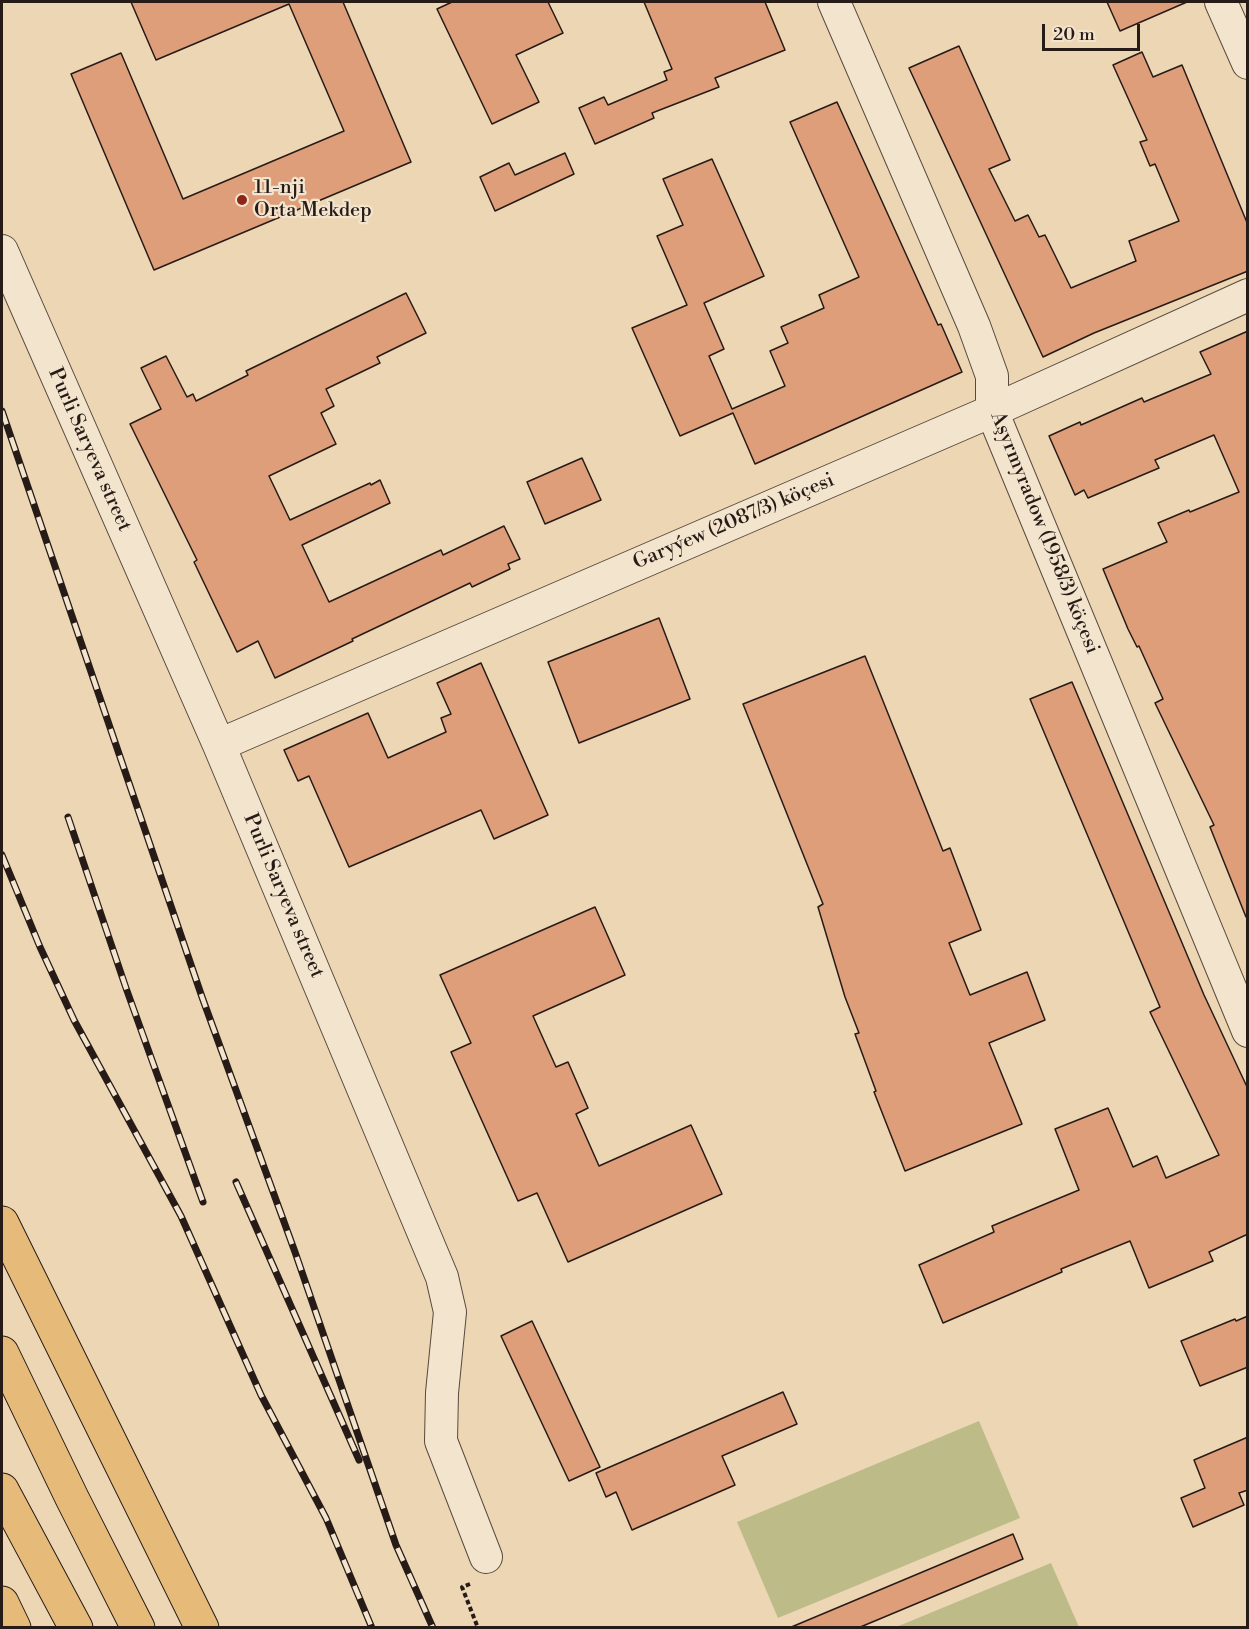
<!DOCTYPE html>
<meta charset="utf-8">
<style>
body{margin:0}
#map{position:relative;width:1249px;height:1629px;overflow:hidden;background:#ecd6b3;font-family:"Libre Bodoni",serif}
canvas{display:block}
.frame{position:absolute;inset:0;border:3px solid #271b17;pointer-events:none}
.scale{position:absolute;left:1042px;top:24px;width:98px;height:27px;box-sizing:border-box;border:3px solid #271b17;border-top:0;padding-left:8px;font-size:18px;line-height:21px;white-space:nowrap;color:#271b17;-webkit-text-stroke:4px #f3e4ce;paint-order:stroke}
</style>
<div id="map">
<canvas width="1249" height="1629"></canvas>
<div class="frame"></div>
<div class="scale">20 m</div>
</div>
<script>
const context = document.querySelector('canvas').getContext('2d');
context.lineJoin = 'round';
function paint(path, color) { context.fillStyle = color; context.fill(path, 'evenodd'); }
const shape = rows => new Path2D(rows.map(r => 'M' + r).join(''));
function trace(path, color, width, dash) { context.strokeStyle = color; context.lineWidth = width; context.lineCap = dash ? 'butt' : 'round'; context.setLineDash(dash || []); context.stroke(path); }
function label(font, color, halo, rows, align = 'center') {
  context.font = font + ' "Libre Bodoni",serif'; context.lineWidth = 4.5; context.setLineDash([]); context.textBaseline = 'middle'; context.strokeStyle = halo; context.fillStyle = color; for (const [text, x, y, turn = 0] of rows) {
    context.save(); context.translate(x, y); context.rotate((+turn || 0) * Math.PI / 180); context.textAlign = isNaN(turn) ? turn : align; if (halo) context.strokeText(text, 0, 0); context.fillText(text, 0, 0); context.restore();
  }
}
const green = shape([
 [979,1421,1020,1518,778,1618,737,1522],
 [1051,1563,1079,1627,896,1627,918,1618]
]);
const building = shape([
 [131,2,343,2,411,162,154,270,71,74,121,53,183,199,344,131,289,4,156,60,131,2],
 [452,2,548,2,563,33,516,55,539,102,492,124,437,9,452,2],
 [644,2,765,2,785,50,715,78,719,87,652,113,654,118,595,144,579,108,604,97,608,105,667,80,664,72,672,69,644,2],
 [1107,2,1187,2,1120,31,1107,2],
 [959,46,1010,160,989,169,1015,221,1028,215,1039,237,1045,235,1071,288,1136,261,1129,241,1179,221,1155,164,1150,166,1140,142,1147,140,1113,65,1142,52,1153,77,1182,65,1248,225,1248,271,1094,333,1043,357,909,68,959,46],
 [837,102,938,325,941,324,962,372,755,464,733,413,680,436,632,328,687,305,657,236,683,225,663,179,712,159,764,276,704,303,724,349,709,356,732,409,785,386,770,351,788,343,781,327,824,308,819,295,859,277,790,122,837,102],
 [565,153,574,174,495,211,480,177,509,163,515,175,565,153],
 [406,293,426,333,377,357,380,363,326,389,334,406,321,413,336,444,269,476,290,520,370,483,371,485,380,480,390,503,302,545,329,602,441,550,443,555,504,526,520,559,508,564,510,569,472,587,470,583,352,639,353,641,275,678,258,641,237,652,194,562,197,560,130,424,161,409,141,368,166,356,187,397,193,394,196,401,248,375,246,371,406,293],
 [1248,331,1248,917,1246,917,1210,827,1214,825,1155,703,1163,699,1139,646,1137,647,1128,629,1103,569,1167,542,1158,523,1189,510,1190,512,1239,492,1214,435,1155,460,1159,468,1088,498,1084,490,1075,495,1049,436,1080,422,1081,425,1142,398,1144,402,1211,374,1200,352,1248,331],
 [582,458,601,500,545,524,527,482,582,458],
 [659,618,690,699,579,743,548,662,659,618],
 [865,656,943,851,950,848,981,930,949,943,970,995,1027,972,1045,1020,989,1043,1022,1124,905,1171,874,1092,876,1091,855,1034,859,1033,845,997,818,907,823,904,743,704,865,656],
 [481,663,548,815,494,839,481,810,349,867,309,776,298,781,284,750,368,713,388,758,446,732,441,718,451,714,437,683,481,663],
 [1072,682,1204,995,1248,1089,1248,1234,1209,1252,1213,1261,1149,1288,1130,1241,1061,1269,1062,1272,943,1323,919,1265,994,1232,992,1226,1079,1190,1055,1129,1108,1108,1133,1167,1157,1156,1166,1178,1219,1155,1150,1012,1160,1007,1030,699,1072,682],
 [595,907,625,975,533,1016,556,1067,568,1062,588,1108,576,1114,599,1166,691,1125,722,1194,568,1262,537,1193,518,1201,451,1052,471,1043,440,975,595,907],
 [1248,1316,1248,1367,1200,1386,1181,1341,1235,1319,1236,1321,1248,1316],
 [532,1321,600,1467,569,1481,501,1336,532,1321],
 [783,1392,797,1424,722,1456,735,1485,632,1530,616,1492,606,1497,596,1473,783,1392],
 [1248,1437,1248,1490,1239,1493,1244,1505,1193,1527,1181,1498,1205,1488,1194,1460,1248,1437],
 [1013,1534,1023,1559,858,1628,789,1628,1013,1534]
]);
const path = shape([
 [470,1584,462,1587,478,1628]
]);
const minor = shape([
 [834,2,974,326,992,376,992,411,1248,1031],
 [1221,2,1248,63],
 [2,251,219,745,442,1277,450,1312,442,1393,441,1441,486,1557],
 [219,745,992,411,1248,295]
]);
const highway = shape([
 [2,1223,202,1628],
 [2,1353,72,1498,138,1628],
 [2,1490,76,1628],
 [2,1603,14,1628]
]);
const rail = shape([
 [2,411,202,997,295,1252,396,1545,433,1628],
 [68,817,126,988,203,1202],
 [2,855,40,947,74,1020,181,1216,261,1395,326,1518,372,1628],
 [236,1182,359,1460]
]);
const markers = [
 [242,200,6,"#8f2418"]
];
const poiNames = [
 ["11-nji",254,188],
 ["Orta Mekdep",254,211]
];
const streetNames = [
 ["Purli Saryeva street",89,450,66],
 ["Garyýew (2087/3) köçesi",734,522,-23],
 ["Aşyrmyradow (1958/3) köçesi",1044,533,68],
 ["Purli Saryeva street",283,896,67]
];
paint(green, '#bdbc89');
paint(building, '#de9e79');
trace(building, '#271b17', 1.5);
trace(minor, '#584a3e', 34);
trace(highway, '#271b17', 35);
trace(path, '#271b17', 4, [4.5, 3]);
trace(minor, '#f3e4ce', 32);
trace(highway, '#e6bb7a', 33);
trace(rail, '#271b17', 7);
trace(rail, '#f3e4ce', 4.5, [14]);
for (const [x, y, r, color] of markers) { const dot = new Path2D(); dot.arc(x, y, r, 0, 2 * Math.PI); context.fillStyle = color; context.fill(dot); trace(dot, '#f3e4ce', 2); }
label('20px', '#271b17', '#f3e4ce', poiNames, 'left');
label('20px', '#271b17', '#f3e4ce', streetNames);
</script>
